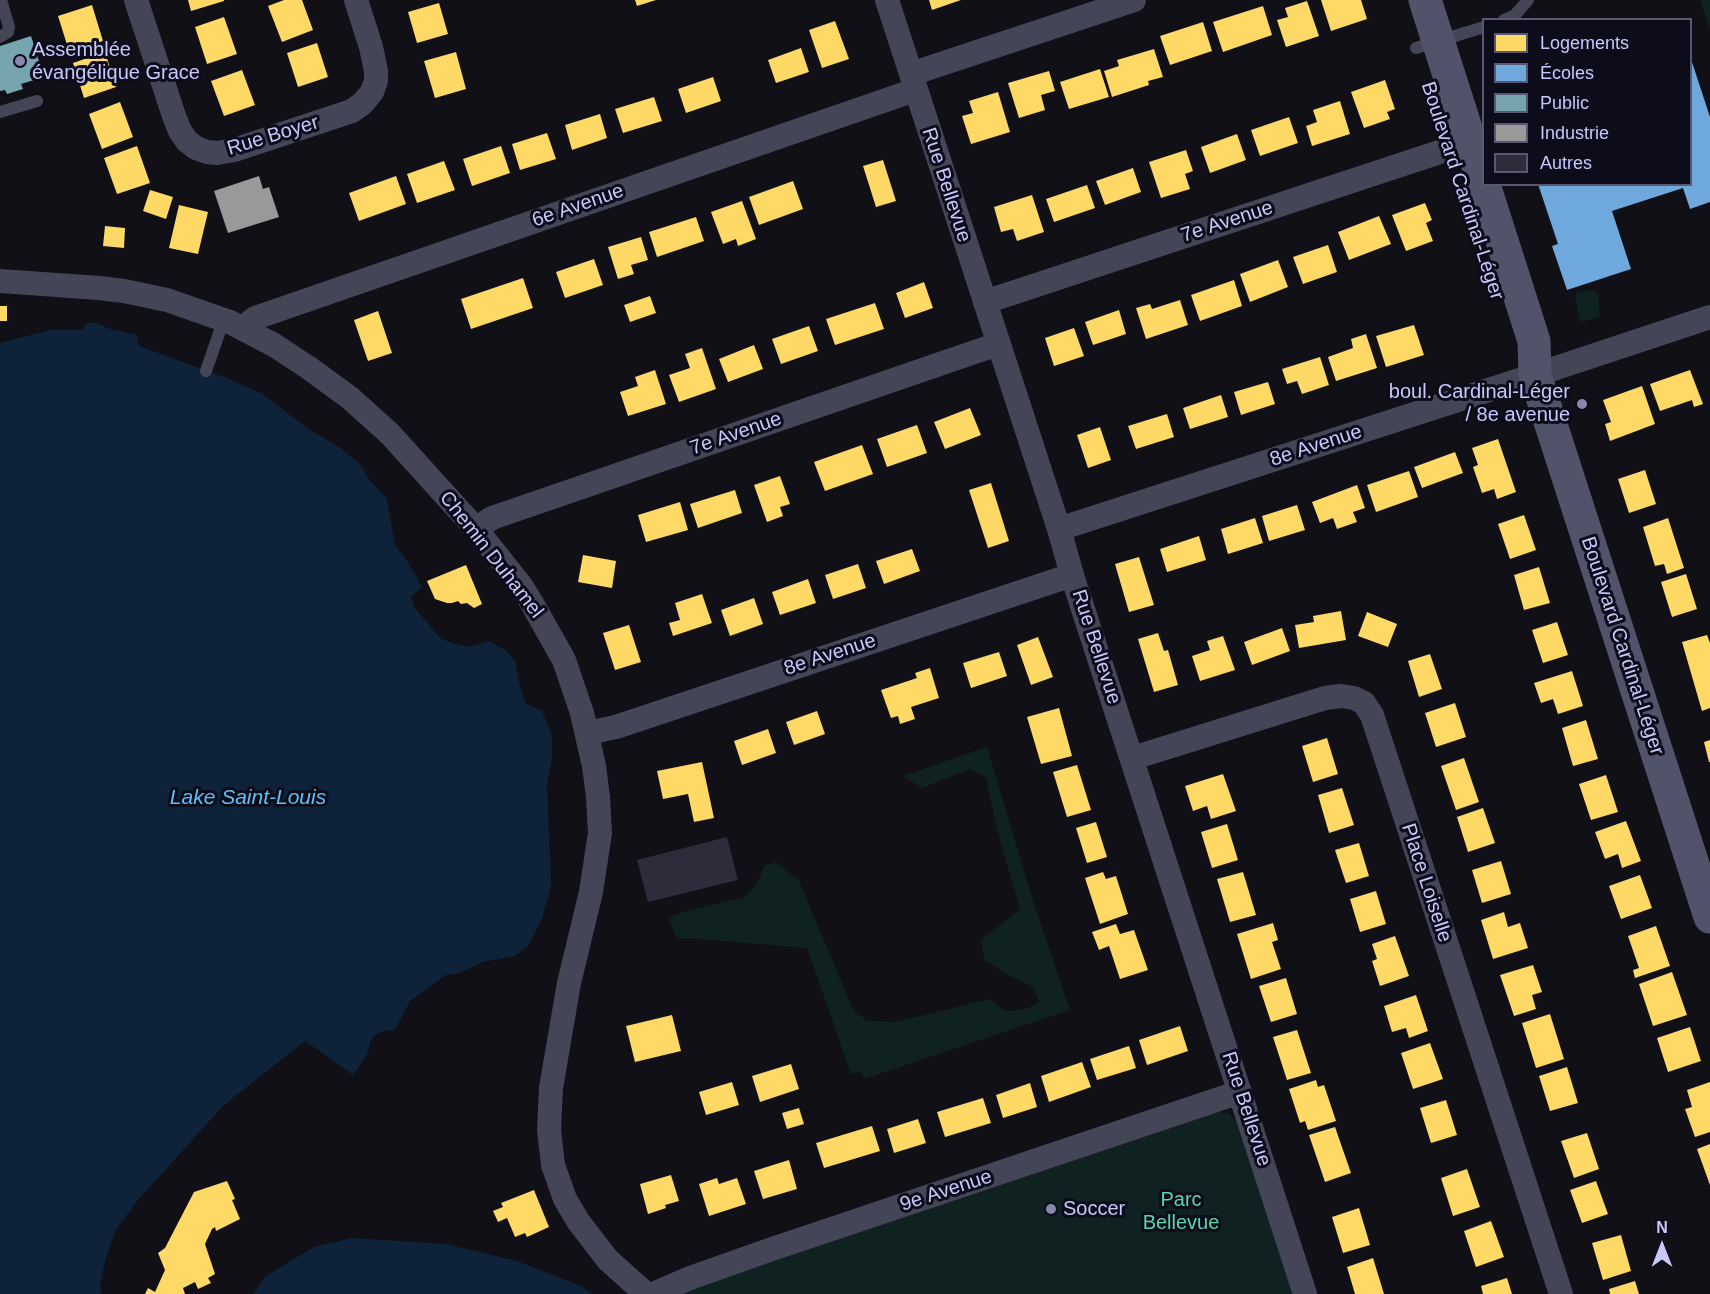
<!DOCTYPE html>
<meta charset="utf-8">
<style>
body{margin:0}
#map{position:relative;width:1710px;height:1294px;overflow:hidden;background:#101016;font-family:Arial,sans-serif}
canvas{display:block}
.legend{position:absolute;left:1482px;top:18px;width:210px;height:168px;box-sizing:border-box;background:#0d0c1a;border:2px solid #585774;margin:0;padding:8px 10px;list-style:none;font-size:18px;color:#c8c8fc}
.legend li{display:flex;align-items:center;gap:12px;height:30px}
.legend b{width:30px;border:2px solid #585774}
.north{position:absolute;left:1632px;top:1216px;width:60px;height:60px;-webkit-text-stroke:4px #0d0c1a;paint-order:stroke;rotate:0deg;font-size:16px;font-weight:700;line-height:24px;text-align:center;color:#c8c8fc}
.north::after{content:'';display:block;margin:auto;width:21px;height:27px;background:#c8c8fc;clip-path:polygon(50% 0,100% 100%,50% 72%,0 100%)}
</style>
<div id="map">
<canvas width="1710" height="1294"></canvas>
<ul class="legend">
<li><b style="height:16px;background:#ffd966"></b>Logements</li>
<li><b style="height:16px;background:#6fa8dc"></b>Écoles</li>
<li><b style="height:16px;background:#76a5af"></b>Public</li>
<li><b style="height:16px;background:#999"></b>Industrie</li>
<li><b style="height:16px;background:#2d2c3a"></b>Autres</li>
</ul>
<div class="north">N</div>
</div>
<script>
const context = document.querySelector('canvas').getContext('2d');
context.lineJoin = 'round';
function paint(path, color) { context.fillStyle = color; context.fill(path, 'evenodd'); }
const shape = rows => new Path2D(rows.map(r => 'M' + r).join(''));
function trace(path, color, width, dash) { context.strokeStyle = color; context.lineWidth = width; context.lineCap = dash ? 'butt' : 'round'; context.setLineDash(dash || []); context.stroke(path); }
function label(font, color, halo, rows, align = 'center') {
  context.font = font + ' Arial,sans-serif'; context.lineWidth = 6; context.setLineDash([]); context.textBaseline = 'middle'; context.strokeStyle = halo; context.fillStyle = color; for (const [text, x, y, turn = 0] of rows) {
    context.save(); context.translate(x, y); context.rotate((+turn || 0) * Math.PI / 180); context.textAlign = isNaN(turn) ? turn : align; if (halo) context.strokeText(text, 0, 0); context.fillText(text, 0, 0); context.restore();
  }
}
const green = shape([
 [1700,0,1710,0,1710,30],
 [1594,290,1598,295,1600,317,1580,322,1575,297,1577,293],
 [987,747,1031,895,1070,1010,864,1079,861,1072,851,1074,807,948,687,938,677,939,668,918,686,911,745,897,755,887,760,877,764,866,776,862,799,881,853,1009,867,1021,896,1022,989,999,1005,1011,1026,1009,1039,1002,1033,987,1006,974,984,959,981,940,1020,909,997,830,986,778,970,769,922,788,903,776],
 [1214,1112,1229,1113,1242,1128,1295,1294,684,1294,693,1288]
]);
const water = shape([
 [87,323,96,323,110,329,137,335,139,346,229,379,261,393,310,430,339,447,360,464,368,478,387,499,395,545,408,562,422,587,411,597,414,607,440,638,454,644,469,647,489,641,505,650,515,661,520,686,526,704,542,711,552,735,552,759,547,783,551,887,542,918,528,946,515,956,482,962,460,973,446,975,410,1001,395,1030,384,1031,374,1035,370,1042,368,1053,353,1075,311,1045,305,1041,224,1105,138,1200,115,1231,105,1261,100,1286,101,1294,0,1294,0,343,50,330,82,330],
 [352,1238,446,1244,517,1261,581,1286,593,1294,253,1294,266,1276,314,1247]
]);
const homes = shape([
 [188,0,224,0,224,1,191,11],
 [284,0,302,0,313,30,282,42,268,6],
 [635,0,656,0,637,6],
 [929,0,961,0,932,10],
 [1321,0,1361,0,1367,19,1331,31],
 [1307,1,1319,36,1286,47,1277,20,1288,17,1285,8],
 [439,3,448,34,417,43,408,12],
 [92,5,103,41,69,51,58,16],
 [1263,6,1272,35,1223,52,1213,22],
 [224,17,237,54,207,64,195,27],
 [835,21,849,59,822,68,809,30],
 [1203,22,1212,51,1170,65,1160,36],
 [317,43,328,77,298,87,287,53],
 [801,48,809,72,776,83,768,60],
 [1154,49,1163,77,1148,81,1149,85,1112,97,1104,71,1119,66,1117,60],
 [105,52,116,87,84,98,73,63],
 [456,52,466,89,435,98,424,61],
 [1100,69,1109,97,1069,109,1060,82],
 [242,70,255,105,224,116,211,81],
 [1049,71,1055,91,1041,95,1045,110,1019,118,1008,83],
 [713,77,721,101,686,113,678,89],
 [1385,80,1395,109,1387,112,1390,119,1364,128,1351,92],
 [998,92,1010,132,971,144,962,116,973,113,969,101],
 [654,97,662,121,623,133,615,109],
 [1340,101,1350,134,1312,146,1306,126,1317,122,1313,110],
 [120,102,133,137,102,149,89,114],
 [600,114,607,138,572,150,565,125],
 [1289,117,1298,143,1260,156,1251,130],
 [547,133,556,159,520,170,512,144],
 [1237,134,1246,160,1210,173,1201,147],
 [137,146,150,183,117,194,104,158],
 [501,146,510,173,472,186,463,159],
 [1186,150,1193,171,1185,174,1190,189,1161,198,1149,162],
 [883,160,896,201,876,207,863,166],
 [444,161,455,190,417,203,407,174],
 [1133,168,1141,192,1105,205,1096,181],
 [396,176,406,204,359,221,349,193],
 [793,181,803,209,759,225,749,197],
 [1087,185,1095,208,1054,222,1046,199],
 [150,190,173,197,166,219,143,211],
 [1032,195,1044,232,1017,241,1013,229,1001,232,994,207],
 [742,201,756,239,738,246,736,239,723,244,711,212],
 [1425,203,1432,220,1426,223,1433,241,1406,251,1392,215],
 [179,205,208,212,198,254,169,248],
 [1379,216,1391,244,1349,260,1338,232],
 [696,217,704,241,657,257,649,232],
 [105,226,125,228,124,248,103,246],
 [641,237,648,260,631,265,634,274,618,279,608,247],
 [1328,245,1337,272,1303,284,1293,257],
 [594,259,603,285,565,298,556,272],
 [1278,260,1288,287,1250,302,1240,274],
 [523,278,533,308,471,329,461,299],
 [1234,280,1242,306,1200,321,1191,295],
 [924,282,933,308,905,318,896,293],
 [650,296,656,313,630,322,624,305],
 [1180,300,1188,325,1146,339,1136,308,1150,304,1152,309],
 [875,303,884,329,835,345,826,319],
 [0,306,7,306,7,321,0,321],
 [1119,310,1126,334,1093,345,1085,322],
 [378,311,392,353,368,361,354,320],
 [1414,325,1424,355,1386,367,1376,336],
 [809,326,818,351,781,364,772,339],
 [1074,328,1084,356,1054,366,1045,338],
 [1366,334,1377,368,1336,381,1328,357,1353,348,1351,339],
 [754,345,763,369,728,382,719,359],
 [702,348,716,389,679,402,669,375,690,368,685,354],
 [1320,357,1329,385,1302,394,1297,381,1287,384,1282,369],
 [655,370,666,404,628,416,620,392,638,386,635,377],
 [1690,370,1703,404,1694,407,1692,400,1660,411,1650,384],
 [1268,382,1275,404,1241,415,1234,392],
 [1642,386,1655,424,1610,441,1605,424,1611,422,1603,400],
 [1221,395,1228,417,1190,429,1183,408],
 [970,408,981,435,945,449,934,422],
 [1167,414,1174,437,1136,449,1128,426],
 [917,425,927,453,887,467,877,439],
 [1100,427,1111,460,1088,468,1077,435],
 [1498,439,1516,492,1497,499,1494,489,1482,493,1473,467,1478,465,1472,448],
 [862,445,873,474,825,491,814,462],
 [1455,452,1463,473,1422,488,1414,467],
 [1645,470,1656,504,1629,513,1618,479],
 [1409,471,1418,497,1376,512,1367,485],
 [780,476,790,504,780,507,783,516,767,522,754,485],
 [991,483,1009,541,988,548,969,490],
 [1357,485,1365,508,1353,512,1357,522,1337,529,1333,518,1320,523,1312,502],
 [735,490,742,513,698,528,690,504],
 [680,502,688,530,646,542,638,515],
 [1297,505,1305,530,1269,541,1262,516],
 [1524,515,1536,550,1510,559,1498,524],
 [1255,518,1263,543,1228,554,1221,529],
 [1668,518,1684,568,1667,574,1664,564,1655,566,1643,527],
 [1199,536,1206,560,1167,572,1160,549],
 [912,549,920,571,884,584,876,561],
 [583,555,616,561,612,588,578,582],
 [1139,557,1154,605,1129,612,1115,564],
 [858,564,866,588,833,599,825,575],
 [466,565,482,604,474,608,467,603,461,604,458,601,452,603,447,603,435,599,427,581],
 [1539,567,1550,603,1524,610,1514,575],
 [1686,574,1697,609,1672,617,1661,582],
 [808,579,816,603,780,615,772,592],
 [702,594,712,623,673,636,669,623,680,620,675,603],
 [754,598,763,624,730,636,721,610],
 [1341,611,1346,640,1299,648,1295,625,1314,622,1313,616],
 [1367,612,1397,624,1388,647,1358,636],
 [1557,622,1568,655,1543,663,1532,630],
 [629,625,641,662,615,670,603,633],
 [1282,628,1290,651,1252,665,1244,642],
 [1158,633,1164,651,1168,650,1178,685,1154,692,1138,639],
 [1707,635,1710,643,1710,708,1702,711,1682,642],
 [1223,636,1235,670,1200,681,1192,656,1210,650,1207,641],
 [1038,637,1053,677,1031,685,1017,645],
 [999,652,1007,676,971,688,963,663],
 [1430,654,1442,689,1419,697,1408,661],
 [930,668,939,698,911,707,915,719,900,724,898,716,891,718,881,690,917,678,915,673],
 [1572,671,1583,706,1558,714,1553,699,1541,703,1534,683],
 [1455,703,1466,737,1436,747,1425,713],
 [1059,708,1072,756,1041,764,1027,717],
 [817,711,825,734,794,745,786,722],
 [1586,720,1598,759,1573,766,1562,728],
 [768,729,776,753,742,765,734,741],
 [1327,738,1338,774,1313,782,1302,746],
 [1710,740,1710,762,1709,762,1704,742],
 [1464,758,1479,802,1456,810,1441,766],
 [702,762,714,818,694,822,688,794,663,799,657,771],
 [1077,765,1091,810,1067,817,1053,772],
 [1223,774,1236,811,1211,819,1207,806,1193,811,1185,786],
 [1606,775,1618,812,1591,820,1579,784],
 [1342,788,1354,825,1329,833,1318,795],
 [1483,808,1495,843,1468,852,1457,817],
 [1626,821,1641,861,1622,868,1618,854,1605,859,1595,832],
 [1096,822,1107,857,1087,863,1076,828],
 [1227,824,1238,860,1212,868,1201,832],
 [1359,843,1369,876,1346,883,1335,850],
 [1501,861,1511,894,1482,903,1472,870],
 [1103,872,1106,879,1116,876,1128,914,1100,924,1085,878],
 [1243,872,1256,915,1230,922,1217,879],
 [1640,875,1652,908,1621,919,1609,886],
 [1376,891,1386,924,1360,932,1350,899],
 [1504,912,1508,927,1520,923,1528,948,1493,959,1481,920],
 [1273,923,1278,940,1272,942,1281,969,1251,979,1237,934],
 [1116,924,1120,934,1134,930,1148,970,1120,979,1109,946,1099,950,1092,932],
 [1656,926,1670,966,1635,978,1633,970,1639,968,1628,936],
 [1395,936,1409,976,1380,986,1372,961,1377,959,1372,944],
 [1533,965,1542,992,1532,995,1536,1009,1514,1016,1500,975],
 [1672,972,1687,1015,1653,1026,1639,984],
 [1286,978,1297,1014,1271,1022,1259,986],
 [1416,995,1428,1031,1409,1038,1406,1028,1392,1032,1384,1006],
 [1550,1014,1564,1059,1536,1068,1522,1023],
 [672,1015,681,1051,635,1062,626,1026],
 [1180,1026,1188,1051,1147,1065,1139,1040],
 [1690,1027,1701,1061,1668,1072,1657,1038],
 [1297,1030,1311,1073,1287,1080,1273,1037],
 [1430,1043,1443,1079,1413,1089,1401,1053],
 [1129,1046,1136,1068,1097,1080,1090,1059],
 [1082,1062,1091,1087,1049,1102,1041,1076],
 [791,1064,799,1089,760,1102,752,1076],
 [1567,1067,1578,1103,1550,1111,1539,1076],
 [1316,1080,1318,1087,1324,1085,1336,1121,1308,1130,1305,1121,1300,1123,1289,1089],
 [732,1082,739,1105,706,1115,699,1092],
 [1710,1082,1710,1132,1695,1137,1685,1109,1692,1107,1687,1090],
 [1030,1083,1037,1107,1003,1118,996,1095],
 [983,1098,991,1123,945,1137,937,1112],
 [1446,1100,1457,1135,1431,1143,1420,1108],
 [799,1108,804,1124,787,1129,782,1113],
 [918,1119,926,1143,894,1153,887,1129],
 [872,1126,880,1151,824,1168,816,1143],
 [1335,1127,1351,1173,1325,1182,1309,1135],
 [1587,1133,1599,1169,1574,1178,1561,1141],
 [1710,1144,1710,1185,1697,1149],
 [789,1160,797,1189,763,1199,754,1171],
 [1467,1169,1480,1207,1453,1216,1441,1178],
 [671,1175,679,1201,665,1205,666,1208,648,1214,640,1184],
 [717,1178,719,1184,737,1178,746,1204,709,1216,699,1184],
 [227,1181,235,1199,232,1200,240,1219,216,1231,215,1227,212,1229,205,1244,215,1274,208,1278,211,1283,198,1289,195,1282,183,1288,185,1294,145,1294,148,1288,155,1292,165,1270,158,1253,165,1248,194,1192],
 [1596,1181,1608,1214,1582,1223,1570,1190],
 [534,1190,549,1227,527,1237,525,1233,515,1237,507,1218,498,1222,493,1211,503,1207,501,1203],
 [1359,1208,1370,1245,1343,1253,1332,1217],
 [1491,1221,1504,1257,1476,1267,1464,1231],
 [1621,1235,1631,1271,1603,1280,1592,1243],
 [1373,1258,1384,1294,1355,1294,1347,1267],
 [1507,1278,1512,1294,1483,1294,1481,1286],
 [1635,1281,1639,1294,1610,1294,1609,1289]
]);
const schools = shape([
 [1691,59,1710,117,1710,202,1690,209,1683,188,1612,211,1631,269,1567,290,1552,246,1558,244,1538,184,1690,184]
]);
const public = shape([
 [31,36,44,77,21,84,23,89,7,94,5,90,0,91,0,46]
]);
const industry = shape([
 [259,176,263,189,269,187,279,217,228,233,214,191]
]);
const building = shape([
 [727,837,738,880,648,902,637,860]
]);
const lane = shape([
 [1504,20,1515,15,1528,0],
 [0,37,8,32,9,27,1,0],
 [1416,48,1484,27],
 [0,112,37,101],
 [206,371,224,319]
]);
const street = shape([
 [136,0,174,116,180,131,187,141,196,148,207,152,217,153,234,150,352,111,363,103,372,92,376,81,376,71,371,47,356,0],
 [887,0,1059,529,1072,575,1305,1294],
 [911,74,1134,0],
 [0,281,99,288,124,291,167,300,230,322,274,345,309,368,350,398,390,434,476,529,522,587,533,605,564,660,582,713,594,766,598,797,600,833,591,892,569,983,551,1088,549,1130,553,1165,565,1199,578,1221,608,1260,646,1294],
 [985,302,1470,142],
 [245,329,251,321,255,318,915,90],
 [476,529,492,518,998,344],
 [1059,529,1535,375,1710,317],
 [587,733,616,727,1072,575],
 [1133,758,1325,698,1341,696,1354,698,1364,703,1372,715,1561,1294],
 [653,1294,690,1278,772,1249,1240,1092]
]);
const secondary = shape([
 [1425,0,1534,341,1535,375,1710,917]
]);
const markers = [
 [20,61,6,"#8888ac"],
 [1582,404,6,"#8888ac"],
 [1051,1209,6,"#8888ac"]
];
const poiNames = [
 ["Assemblée",32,50],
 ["évangélique Grace",32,73],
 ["boul. Cardinal-Léger",1570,392,"right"],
 ["/ 8e avenue",1570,415,"right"],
 ["Soccer",1063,1209]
];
const streetNames = [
 ["Rue Boyer",273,136,-17],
 ["Rue Bellevue",946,185,72],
 ["Boulevard Cardinal-Léger",1462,191,72],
 ["6e Avenue",578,206,-19],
 ["7e Avenue",1227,222,-18],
 ["7e Avenue",736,434,-19],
 ["8e Avenue",1316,446,-18],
 ["Chemin Duhamel",491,555,52],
 ["Boulevard Cardinal-Léger",1622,646,72],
 ["Rue Bellevue",1096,647,72],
 ["8e Avenue",830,655,-18],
 ["Place Loiselle",1426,883,72],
 ["Rue Bellevue",1246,1109,72],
 ["9e Avenue",946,1191,-18]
];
const parkNames = [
 ["Parc",1181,1200],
 ["Bellevue",1181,1223]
];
const waterNames = [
 ["Lake Saint-Louis",248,798]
];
paint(green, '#0f2120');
paint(water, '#0e2339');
paint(homes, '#ffd966');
paint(schools, '#6fa8dc');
paint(public, '#76a5af');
paint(industry, '#999');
paint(building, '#2d2c3a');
trace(lane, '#444657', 12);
trace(street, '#444657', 24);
trace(secondary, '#51536a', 33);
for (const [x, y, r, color] of markers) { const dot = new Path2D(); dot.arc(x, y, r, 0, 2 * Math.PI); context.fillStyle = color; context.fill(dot); trace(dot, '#0d0c1a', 2); }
label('20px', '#c8c8fc', '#0d0c1a', poiNames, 'left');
label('20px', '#c8c8fc', '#0d0c1a', streetNames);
label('20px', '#5ad6a9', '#0d0c1a', parkNames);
label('italic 21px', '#5dc0f5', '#0d0c1a', waterNames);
</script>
